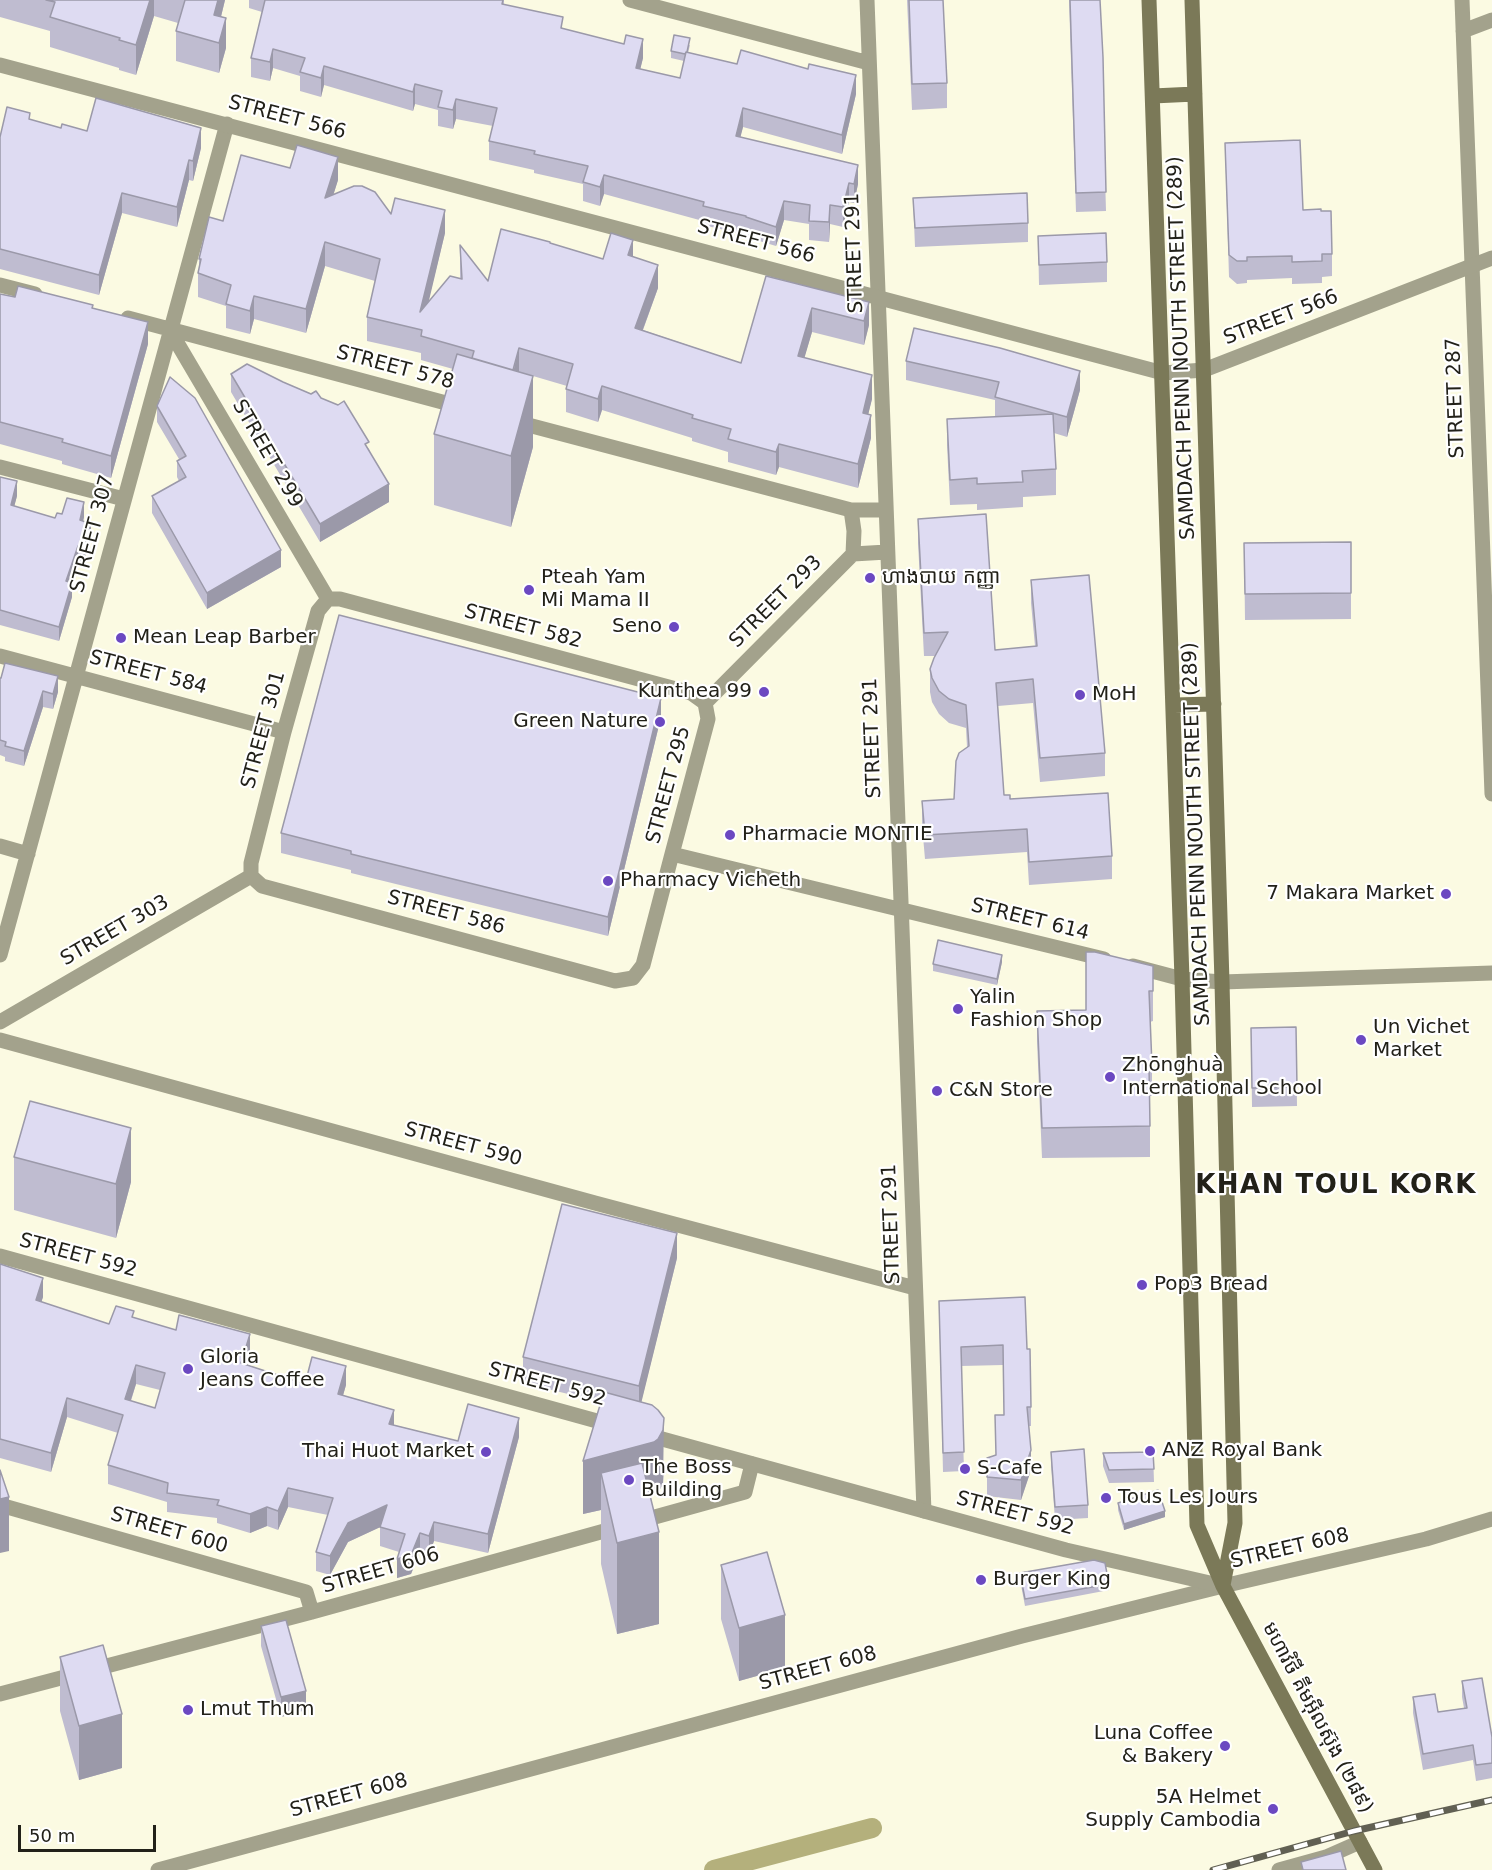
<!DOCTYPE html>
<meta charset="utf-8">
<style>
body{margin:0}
#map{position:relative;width:1492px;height:1870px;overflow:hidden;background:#fbfae2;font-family:"DejaVu Sans",sans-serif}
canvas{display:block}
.scale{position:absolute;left:18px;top:1825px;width:138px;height:27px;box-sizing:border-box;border:3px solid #222119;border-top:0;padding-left:8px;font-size:18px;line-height:21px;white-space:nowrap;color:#222119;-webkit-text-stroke:4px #fff;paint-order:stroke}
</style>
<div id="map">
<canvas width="1492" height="1870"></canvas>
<div class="scale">50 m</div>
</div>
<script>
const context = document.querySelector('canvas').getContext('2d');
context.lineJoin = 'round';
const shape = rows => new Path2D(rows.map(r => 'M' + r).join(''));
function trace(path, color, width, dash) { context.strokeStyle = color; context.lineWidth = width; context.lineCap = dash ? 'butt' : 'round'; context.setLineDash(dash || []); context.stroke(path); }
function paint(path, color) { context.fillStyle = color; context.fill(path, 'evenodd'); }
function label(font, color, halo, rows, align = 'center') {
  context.font = font + ' "DejaVu Sans","Noto Sans Khmer",sans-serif'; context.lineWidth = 4.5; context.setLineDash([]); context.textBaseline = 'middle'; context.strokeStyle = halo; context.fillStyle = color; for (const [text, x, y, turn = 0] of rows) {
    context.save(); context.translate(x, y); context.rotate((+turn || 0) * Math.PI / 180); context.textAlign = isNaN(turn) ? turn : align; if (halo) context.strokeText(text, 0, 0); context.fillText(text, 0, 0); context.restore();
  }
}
const canal = shape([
 [714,1870,872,1828]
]);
const minor = shape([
 [630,0,869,63],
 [867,0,924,1511],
 [1462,0,1492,794],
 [1463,31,1492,20],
 [0,285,35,294],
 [128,318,461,407],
 [169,329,328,599],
 [513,421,851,510,885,510],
 [0,467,124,499],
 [851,510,854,531,853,554],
 [328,599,340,599,691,693,705,703],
 [0,656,284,732],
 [705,703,853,554,887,552],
 [0,846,28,854],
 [672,854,1104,959],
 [251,876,262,886,615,981,633,978,643,965,672,854,708,719,705,703],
 [251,876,251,863,284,732,318,611,328,599],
 [0,955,227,124],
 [1133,966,1182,979,1222,982,1492,973],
 [0,1022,251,876],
 [0,1040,595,1203,915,1288],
 [0,1505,306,1592,312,1612],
 [0,1694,312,1612,745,1492,752,1464],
 [158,1870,1022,1636,1223,1586],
 [1279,1870,1326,1857,1360,1842]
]);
const tertiary = shape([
 [0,65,1163,373,1204,370,1492,258],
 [0,1256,615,1426],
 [644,1434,1066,1550,1223,1586,1426,1539,1492,1519]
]);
const secondary = shape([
 [1149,0,1182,979,1197,1525,1223,1586,1375,1870],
 [1192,0,1222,982,1235,1523,1223,1585],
 [1153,96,1195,94],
 [1174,705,1214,704]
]);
const rail = shape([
 [1213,1870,1354,1831,1492,1800]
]);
const wall = shape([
 [0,0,225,0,221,17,226,48,219,73,176,61,176,31,178,23,154,16,136,75,119,70,119,68,50,47,50,31,0,17],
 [249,0,504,0,504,4,563,28,643,58,640,69,680,78,684,61,671,58,671,51,690,45,688,53,856,94,842,154,743,127,740,137,858,184,854,203,849,202,843,227,830,224,829,242,809,240,809,224,784,220,776,246,746,237,746,235,703,225,703,221,604,194,600,206,583,201,583,184,534,173,534,170,489,160,489,141,493,126,456,119,453,129,438,126,438,110,415,104,413,111,324,85,321,97,300,91,300,76,273,68,270,81,251,77,251,58,262,12,249,8],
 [907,0,943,0,947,83,947,108,912,110],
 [1069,0,1100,0,1106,211,1076,212],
 [30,120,61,128,201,148,193,181,189,180,177,227,122,213,99,295,0,269,0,137],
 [1225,143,1303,210,1332,254,1332,276,1322,277,1322,283,1292,284,1292,278,1247,280,1247,283,1237,284,1229,277],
 [338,180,333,195,445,233,428,302,460,279,460,245,488,281,550,243,603,259,633,257,658,288,643,330,741,363,766,276,869,302,869,325,864,345,812,332,804,358,872,399,868,414,871,438,858,488,779,467,776,475,728,462,728,452,692,441,692,438,602,410,598,422,566,412,566,389,567,386,533,376,533,447,511,527,434,505,434,434,453,369,421,360,421,353,367,341,367,317,375,281,325,266,306,333,254,319,250,334,226,328,226,306,198,297,198,273,199,269,199,259,223,221],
 [913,198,1028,223,1028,242,915,247],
 [1038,236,1107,262,1107,282,1039,285],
 [0,294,15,297,93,308,148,344,111,478,62,464,62,461,0,444],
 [906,361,1080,390,1067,437,1054,433,1056,469,1056,495,1023,497,1023,507,977,510,977,504,950,505,947,445,947,419,995,417,995,400,906,380],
 [231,374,283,382,321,398,369,449,389,502,320,542,231,392],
 [157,406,281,567,207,609,152,513,152,496,179,481,177,477,177,461,179,459,157,422],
 [0,477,17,496,14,506,55,518,62,514,84,517,83,521,91,539,83,562,78,561,71,582,72,597,59,641,0,625],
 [918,519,995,650,1035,646,1031,603,1031,580,1105,753,1105,776,1040,782,1033,703,998,706,1004,795,1112,856,1112,879,1029,885,1027,852,925,859,922,825,922,801,954,799,967,747,966,728,949,723,939,714,932,702,930,692,930,669,935,656,924,656,918,543],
 [1351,542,1351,619,1245,620,1244,543],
 [0,678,58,692,53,709,43,707,24,766,5,761,5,757,0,755],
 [661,717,608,936,351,873,351,870,281,853,281,833],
 [1086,952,1153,991,1153,1021,1150,1022,1152,1066,1152,1096,1150,1096,1150,1157,1042,1158,1037,1041,1037,1011,1086,1010],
 [1002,962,997,985,933,971,933,964],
 [1296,1027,1297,1106,1252,1107,1251,1028],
 [14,1157,131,1182,116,1238,14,1210],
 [677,1258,641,1402,664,1472,663,1484,658,1493,651,1496,659,1624,617,1634,601,1564,601,1510,583,1514,601,1402,523,1383,523,1357],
 [0,1264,43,1297,41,1302,109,1324,134,1318,250,1353,246,1365,305,1384,346,1385,343,1395,394,1425,458,1441,519,1437,488,1553,434,1541,429,1555,420,1552,411,1574,397,1578,399,1552,380,1546,380,1527,348,1542,330,1575,316,1571,316,1552,328,1515,288,1507,278,1530,267,1526,250,1533,217,1523,217,1518,167,1512,167,1502,108,1484,108,1465,118,1433,67,1417,51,1472,0,1458],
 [136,1384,160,1390,155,1408,131,1401],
 [939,1301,1027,1349,1031,1407,1031,1426,1029,1426,1031,1470,1021,1500,987,1496,987,1458,996,1455,995,1415,1004,1415,1003,1365,961,1366,964,1471,943,1472],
 [1051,1452,1088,1505,1088,1518,1055,1520,1051,1465],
 [1153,1452,1154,1482,1109,1483,1103,1466,1103,1453],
 [1118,1503,1165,1517,1124,1530,1118,1510],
 [721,1565,785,1668,739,1681,721,1619],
 [1020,1573,1109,1584,1109,1590,1025,1606,1020,1580],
 [261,1626,306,1710,281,1717,261,1646],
 [60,1657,122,1768,79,1780,60,1711],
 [1462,1681,1492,1737,1492,1778,1476,1781,1473,1760,1423,1770,1413,1713,1413,1697,1438,1712,1464,1708,1462,1697]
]);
const shadedWall = shape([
 [150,0,154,0,154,16,136,75,136,45],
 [218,0,225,0,215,41,214,15],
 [226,18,226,48,219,73,219,43],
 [643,39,643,58,636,87,636,68],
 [273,49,273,68,270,81,270,62],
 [324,66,324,85,321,97,321,78],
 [856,75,856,94,842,154,842,135],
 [415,84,415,104,413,111,413,92],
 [456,99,456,119,453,129,453,110],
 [743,108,743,127,736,155,736,136],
 [201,128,201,148,193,181,193,161],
 [338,157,338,180,325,222,325,198],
 [189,160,189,180,177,227,177,207],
 [858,165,858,184,854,203,854,184],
 [604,175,604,194,600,206,600,187],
 [849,183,849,202,843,227,843,207],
 [122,193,122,213,99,295,99,275],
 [784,201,784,220,776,246,776,227],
 [830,205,830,224,829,242,829,222],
 [445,210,445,233,422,330,420,312],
 [633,240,633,263,628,255],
 [325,242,325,266,306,333,306,309],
 [658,265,658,288,635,351,635,328],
 [254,296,254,319,250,334,250,311],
 [869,302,869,325,864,345,864,321],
 [812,308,812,332,798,380,798,356],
 [148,322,148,344,111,478,111,456],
 [519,348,519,372,513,373],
 [1080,371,1080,390,1067,437,1067,417],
 [872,375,872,399,863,436,863,413],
 [533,376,533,447,511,527,511,456],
 [602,386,602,410,598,422,598,399],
 [871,415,871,438,858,488,858,464],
 [779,444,779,467,776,475,776,452],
 [17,481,17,496,11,519,11,505],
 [389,484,389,502,320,542,320,524],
 [84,502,84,517,80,535,80,520],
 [91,524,91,539,83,562,83,548],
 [78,546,78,561,66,596,66,581],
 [281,550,281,567,207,609,207,593],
 [72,583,72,597,59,641,59,627],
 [58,676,58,692,53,709,53,694],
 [43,691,43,707,24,766,24,751],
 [661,698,661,717,608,936,608,917],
 [1002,955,1002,962,997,985,997,979],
 [131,1128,131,1182,116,1238,116,1184],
 [677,1233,677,1258,639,1412,639,1386],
 [43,1278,43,1297,36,1319,36,1300],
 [250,1334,250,1353,241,1382,241,1363],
 [136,1365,136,1384,125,1418,125,1399],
 [346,1366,346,1385,338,1413,338,1394],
 [67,1398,67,1417,51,1472,51,1453],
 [394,1410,394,1429,389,1424],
 [519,1418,519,1437,488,1553,488,1534],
 [664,1418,663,1484,658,1493,654,1495,609,1508,601,1473,601,1510,583,1514,583,1461],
 [1031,1450,1031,1470,1021,1500,1021,1480],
 [288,1488,288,1507,278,1530,278,1511],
 [9,1497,9,1551,0,1553,0,1499],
 [387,1505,387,1524,348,1542,330,1575,330,1556,348,1523],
 [267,1507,267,1526,250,1533,250,1514],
 [1165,1511,1165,1517,1124,1530,1124,1524],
 [434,1522,434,1541,429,1555,429,1536],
 [659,1532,659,1624,617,1634,617,1543],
 [420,1533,420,1552,411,1574,397,1578,397,1559],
 [785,1615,785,1668,739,1681,739,1628],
 [306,1691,306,1710,281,1717,281,1697],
 [122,1714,122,1768,79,1780,79,1726]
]);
const building = shape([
 [46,0,150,0,136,45,119,40,120,38,50,17,55,2,46,0],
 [185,0,218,0,214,15,226,18,219,43,176,31,185,0],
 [265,0,503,0,502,4,563,17,561,28,624,44,626,35,643,39,636,68,680,78,686,52,737,64,741,50,808,69,809,64,856,75,842,135,743,108,736,136,858,165,854,184,849,183,843,207,830,205,829,222,809,221,810,205,784,201,776,227,746,217,746,216,703,206,704,202,604,175,600,187,583,182,588,166,534,154,535,151,489,141,497,108,456,99,453,110,438,107,442,91,415,84,413,92,324,66,321,78,300,72,305,58,273,49,270,62,251,58,265,0],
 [909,0,943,0,947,83,912,84,909,0],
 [1070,0,1100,0,1103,57,1106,192,1076,193,1070,0],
 [674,35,690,38,687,52,686,52,685,54,671,51,674,35],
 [96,98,201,128,193,161,189,160,177,207,122,193,99,275,0,249,0,137,7,107,30,113,29,119,61,128,62,124,87,131,96,98],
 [1300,140,1303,210,1321,209,1321,211,1331,211,1332,254,1322,254,1322,261,1292,262,1292,256,1247,257,1247,261,1237,261,1229,255,1225,143,1300,140],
 [297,145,338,157,325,198,354,186,362,186,375,192,391,214,395,198,445,210,420,312,450,276,462,279,460,245,488,281,501,229,550,242,550,243,603,259,611,233,633,240,628,255,658,265,635,328,741,363,766,276,869,302,864,321,812,308,798,356,872,375,863,413,871,415,858,464,779,444,776,452,728,439,731,429,692,418,693,415,602,386,598,399,566,389,573,364,519,348,513,370,472,358,474,351,421,336,422,330,367,317,380,259,325,242,306,309,254,296,250,311,226,304,231,285,198,273,201,259,199,259,209,217,223,221,241,155,290,168,297,145],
 [1027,193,1028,223,915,228,913,198,1027,193],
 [1106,233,1107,262,1039,265,1038,236,1106,233],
 [18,286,93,305,92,308,148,322,111,456,62,442,63,439,0,422,0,294,15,297,18,286],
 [914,328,1000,348,1080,371,1067,417,995,397,999,382,906,361,914,328],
 [457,354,533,376,511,456,434,434,457,354],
 [247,364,283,382,311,394,316,391,321,398,338,405,344,401,369,442,365,444,389,484,320,524,231,374,247,364],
 [170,377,195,398,281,550,207,593,152,496,186,477,177,461,186,456,157,406,170,377],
 [1053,414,1056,469,1022,471,1023,482,977,484,977,478,950,480,947,419,1053,414],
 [0,477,17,481,11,505,55,518,57,513,62,514,67,498,84,502,80,520,91,524,83,548,78,546,66,581,72,583,59,627,0,610,0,477],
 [986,514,995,650,1037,646,1031,580,1089,575,1105,753,1040,758,1033,679,996,683,1004,795,1010,795,1010,799,1108,793,1112,856,1029,862,1027,829,925,835,922,801,954,799,956,761,959,753,969,746,966,705,949,699,939,691,932,678,930,669,934,658,948,632,924,633,918,519,986,514],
 [1351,542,1351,593,1245,594,1244,543,1351,542],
 [339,615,661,698,608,917,351,854,351,851,281,833,339,615],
 [5,663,58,676,53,694,43,691,24,751,5,746,6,742,0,740,0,678,1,678,5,663],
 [938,940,1002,955,997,979,933,964,938,940],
 [1086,952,1095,952,1153,966,1153,991,1149,991,1152,1066,1149,1066,1150,1126,1042,1128,1037,1011,1086,1010,1086,952],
 [1296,1027,1297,1087,1252,1088,1251,1028,1296,1027],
 [30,1101,131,1128,116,1184,14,1157,30,1101],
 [562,1204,677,1233,639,1386,523,1357,562,1204],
 [0,1264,43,1278,36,1300,109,1324,116,1306,134,1311,132,1317,176,1330,179,1315,250,1334,241,1363,305,1384,312,1357,346,1366,338,1394,394,1410,389,1424,458,1441,468,1404,519,1418,488,1534,434,1522,429,1536,420,1533,411,1555,397,1559,405,1534,380,1527,387,1505,348,1523,330,1556,316,1552,333,1498,288,1488,278,1511,267,1507,250,1514,217,1505,219,1500,167,1493,168,1483,108,1465,123,1415,67,1398,51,1453,0,1439,0,1264],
 [136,1365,165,1373,155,1408,125,1399,136,1365],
 [1025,1297,1027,1349,1030,1349,1031,1407,1027,1407,1031,1450,1021,1480,987,1477,987,1458,996,1455,995,1415,1004,1415,1003,1345,961,1347,964,1452,943,1453,939,1301,1025,1297],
 [604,1392,652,1405,658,1410,664,1418,663,1430,658,1439,654,1442,583,1461,604,1392],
 [1084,1449,1088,1505,1055,1507,1051,1452,1084,1449],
 [1153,1452,1154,1469,1109,1470,1103,1453,1153,1452],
 [642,1463,659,1532,617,1543,601,1473,642,1463],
 [0,1470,9,1497,0,1499,0,1470],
 [1158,1490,1165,1511,1124,1524,1118,1503,1158,1490],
 [767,1552,785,1615,739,1628,721,1565,767,1552],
 [1094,1560,1105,1563,1109,1584,1025,1599,1020,1573,1094,1560],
 [286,1620,306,1691,281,1697,261,1626,286,1620],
 [103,1645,122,1714,79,1726,60,1657,103,1645],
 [1482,1678,1492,1737,1492,1763,1476,1765,1473,1745,1423,1754,1413,1697,1435,1694,1438,1712,1467,1708,1462,1681,1482,1678],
 [1341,1851,1346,1870,1303,1870,1301,1862,1341,1851]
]);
const markers = [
 [870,578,6,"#6b48c1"],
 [529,590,6,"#6b48c1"],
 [674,627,6,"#6b48c1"],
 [121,638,6,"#6b48c1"],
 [764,692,6,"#6b48c1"],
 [1080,695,6,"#6b48c1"],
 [660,722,6,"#6b48c1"],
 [730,835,6,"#6b48c1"],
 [608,881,6,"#6b48c1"],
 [1446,894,6,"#6b48c1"],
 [958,1009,6,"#6b48c1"],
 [1361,1040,6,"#6b48c1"],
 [1110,1077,6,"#6b48c1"],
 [937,1091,6,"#6b48c1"],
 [1142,1285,6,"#6b48c1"],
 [188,1369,6,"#6b48c1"],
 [1150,1451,6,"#6b48c1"],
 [486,1452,6,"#6b48c1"],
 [965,1469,6,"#6b48c1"],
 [629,1480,6,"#6b48c1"],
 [1106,1498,6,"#6b48c1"],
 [981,1580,6,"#6b48c1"],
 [188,1710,6,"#6b48c1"],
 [1225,1746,6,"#6b48c1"],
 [1273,1809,6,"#6b48c1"]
];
const streetNames = [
 ["STREET 566",287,118,15],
 ["STREET 566",756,242,15],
 ["STREET 291",855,253,-92],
 ["STREET 566",1281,318,-21],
 ["SAMDACH PENN NOUTH STREET (289)",1182,348,-92],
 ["STREET 578",395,368,15],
 ["STREET 287",1456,398,-92],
 ["STREET 299",267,454,60],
 ["STREET 307",93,534,-75],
 ["STREET 293",776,602,-45],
 ["STREET 582",523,627,15],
 ["STREET 584",148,673,15],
 ["STREET 301",264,730,-75],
 ["STREET 291",873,738,-92],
 ["STREET 295",669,785,-75],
 ["SAMDACH PENN NOUTH STREET (289)",1197,834,-92],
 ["STREET 586",446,913,15],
 ["STREET 614",1030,920,14],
 ["STREET 303",115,931,-30],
 ["STREET 590",463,1145,15],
 ["STREET 291",892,1224,-92],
 ["STREET 592",78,1256,15],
 ["STREET 592",547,1385,15],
 ["STREET 592",1015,1514,15],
 ["STREET 600",169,1531,16],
 ["STREET 608",1290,1549,-13],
 ["STREET 606",381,1571,-16],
 ["STREET 608",818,1669,-15],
 ["មហាវិថី គីមអ៊ីលស៊ុង (២៨៩)",1317,1718,62],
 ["STREET 608",349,1796,-15]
];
const poiNames = [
 ["Pteah Yam",541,578],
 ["Mi Mama II",541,601],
 ["ហាងបាយ កញ្ញា",882,578],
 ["Seno",662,627,"right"],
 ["Mean Leap Barber",133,638],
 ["Kunthea 99",752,692,"right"],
 ["MoH",1092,695],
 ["Green Nature",648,722,"right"],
 ["Pharmacie MONTIE",742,835],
 ["Pharmacy Vicheth",620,881],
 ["7 Makara Market",1434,894,"right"],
 ["Yalin",970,998],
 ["Fashion Shop",970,1021],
 ["Un Vichet",1373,1028],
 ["Market",1373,1051],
 ["Zhōnghuà",1122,1066],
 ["International School",1122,1089],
 ["C&N Store",949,1091],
 ["Pop3 Bread",1154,1285],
 ["Gloria",200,1358],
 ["Jeans Coffee",200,1381],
 ["ANZ Royal Bank",1162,1451],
 ["Thai Huot Market",474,1452,"right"],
 ["The Boss",641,1468],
 ["Building",641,1491],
 ["S-Cafe",977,1469],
 ["Tous Les Jours",1118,1498],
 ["Burger King",993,1580],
 ["Lmut Thum",200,1710],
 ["Luna Coffee",1213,1734,"right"],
 ["& Bakery",1213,1757,"right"],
 ["5A Helmet",1261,1798,"right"],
 ["Supply Cambodia",1261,1821,"right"]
];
const districtNames = [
 ["KHAN TOUL KORK",1336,1186]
];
trace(canal, '#b4b07c', 20);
trace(minor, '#a3a28c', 15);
trace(tertiary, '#a3a28c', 15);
trace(secondary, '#7b7958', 15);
trace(rail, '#616053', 7);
trace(rail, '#fff', 4.5, [14]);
paint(wall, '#bfbcd0');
paint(shadedWall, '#9b99a9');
paint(building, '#dedbf2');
trace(building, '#9b99a9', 1.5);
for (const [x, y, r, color] of markers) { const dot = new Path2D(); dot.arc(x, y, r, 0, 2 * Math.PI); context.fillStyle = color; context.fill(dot); trace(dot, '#fff', 2); }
label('20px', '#222119', '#fff', streetNames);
label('20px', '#222119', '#fff', poiNames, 'left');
context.letterSpacing = '1.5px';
label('bold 26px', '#222119', '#fff', districtNames);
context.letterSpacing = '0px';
</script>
